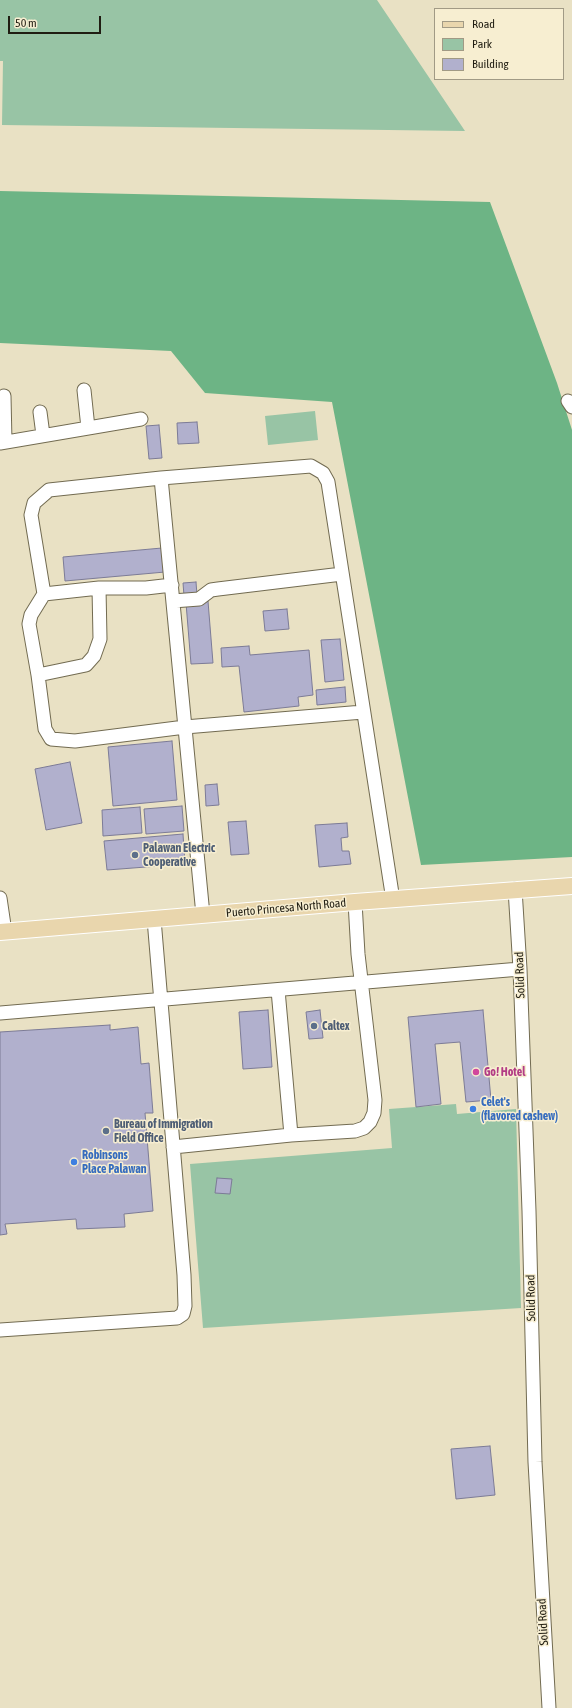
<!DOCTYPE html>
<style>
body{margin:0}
#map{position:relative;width:572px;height:1708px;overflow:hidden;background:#e9e1c4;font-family:"Asap Condensed",sans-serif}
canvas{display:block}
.legend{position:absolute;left:434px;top:8px;width:130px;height:72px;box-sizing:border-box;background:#f7eed1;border:1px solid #a19a85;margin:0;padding:5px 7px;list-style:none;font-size:12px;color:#201d12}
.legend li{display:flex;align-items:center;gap:8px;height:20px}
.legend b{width:20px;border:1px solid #a19a85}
.scale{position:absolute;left:8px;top:16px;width:93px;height:18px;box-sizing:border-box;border:2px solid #201d12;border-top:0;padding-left:5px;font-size:12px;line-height:14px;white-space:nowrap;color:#201d12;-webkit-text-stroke:3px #f7eed1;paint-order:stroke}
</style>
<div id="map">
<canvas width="572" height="1708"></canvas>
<ul class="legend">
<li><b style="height:5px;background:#e9d6ad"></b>Road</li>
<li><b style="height:11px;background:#98c4a5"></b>Park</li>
<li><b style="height:11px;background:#b1b0cd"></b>Building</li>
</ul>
<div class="scale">50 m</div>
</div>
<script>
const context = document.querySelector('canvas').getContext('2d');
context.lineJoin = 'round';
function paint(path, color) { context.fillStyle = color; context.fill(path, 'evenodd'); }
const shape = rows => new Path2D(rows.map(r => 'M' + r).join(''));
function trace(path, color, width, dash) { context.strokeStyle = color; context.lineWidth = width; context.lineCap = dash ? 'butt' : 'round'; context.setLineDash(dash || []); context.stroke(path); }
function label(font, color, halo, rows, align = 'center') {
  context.font = font + ' "Asap Condensed",sans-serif'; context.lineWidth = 3; context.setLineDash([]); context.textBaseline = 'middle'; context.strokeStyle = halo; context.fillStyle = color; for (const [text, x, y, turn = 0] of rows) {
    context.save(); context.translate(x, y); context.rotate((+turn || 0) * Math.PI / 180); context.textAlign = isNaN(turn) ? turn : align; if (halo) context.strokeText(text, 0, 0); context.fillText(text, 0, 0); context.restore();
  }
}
const green = shape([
 [0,0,377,0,465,131,2,125,3,61,0,61],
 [315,411,318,440,268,445,265,416],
 [456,1104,457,1114,516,1109,521,1308,203,1328,190,1164,392,1148,389,1109]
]);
const forest = shape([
 [0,191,490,202,557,383,572,430,572,857,421,865,332,402,205,393,171,351,0,343]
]);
const building = shape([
 [197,422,199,443,178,444,177,423,197,422],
 [159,425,162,458,149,459,146,426,159,425],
 [162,548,165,572,65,581,63,557,162,548],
 [196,582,197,595,184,596,183,583,196,582],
 [208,601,213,663,191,664,186,603,208,601],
 [287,609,289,629,265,631,263,611,287,609],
 [340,639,344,680,325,682,321,640,340,639],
 [249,646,250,655,309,650,313,695,298,697,299,706,244,712,239,666,222,667,221,648,249,646],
 [345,687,346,702,317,705,316,690,345,687],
 [172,741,177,800,113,806,108,747,172,741],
 [70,762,82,823,46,830,35,769,70,762],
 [217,784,219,805,206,806,205,785,217,784],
 [182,806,184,831,146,834,144,809,182,806],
 [140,807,142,833,103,836,102,810,140,807],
 [246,821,249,854,231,855,228,822,246,821],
 [347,823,348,837,341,838,342,851,349,851,351,864,319,867,315,825,347,823],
 [183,834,185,864,107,870,104,841,183,834],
 [268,1010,272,1067,243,1069,239,1012,268,1010],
 [320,1010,323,1038,309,1039,306,1012,320,1010],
 [483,1010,491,1100,466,1102,460,1042,435,1044,441,1104,416,1107,408,1017,483,1010],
 [110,1025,110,1030,138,1027,141,1064,149,1063,153,1113,145,1113,153,1211,124,1214,125,1227,77,1229,76,1219,5,1224,7,1234,0,1235,0,1032,110,1025],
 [217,1178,232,1179,230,1194,215,1193,217,1178],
 [490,1446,495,1495,456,1499,451,1449,490,1446]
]);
const minor = shape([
 [84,390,88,428],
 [4,396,5,442],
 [568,401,572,407],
 [40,412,43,435],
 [0,443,141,419],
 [161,478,203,915],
 [44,594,99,588,146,588,172,585],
 [173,601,199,599,211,590,218,589,342,574],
 [38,675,86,665,94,656,100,639,99,588],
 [363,712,185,727,75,741,51,739,45,729,38,675,29,624,31,615,44,594,31,515,34,503,49,490,161,478,311,466,323,473,328,482,393,900],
 [515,889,520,969,529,1211,535,1462,549,1708],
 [0,898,5,932],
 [278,990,291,1135],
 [0,1013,520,969],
 [173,1147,291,1135,355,1131,364,1128,370,1122,374,1113,375,1100,358,954,355,902],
 [0,1330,177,1318,183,1314,185,1306,184,1275,154,919]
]);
const major = shape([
 [0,932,355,902,572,886]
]);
const markers = [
 [135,855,4,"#5c6f8a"],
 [314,1026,4,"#5c6f8a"],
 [476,1072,4,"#d1479c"],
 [473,1109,4,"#3f7fe0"],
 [106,1131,4,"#5c6f8a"],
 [74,1162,4,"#3f7fe0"]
];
const serviceNames = [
 ["Palawan Electric",143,848],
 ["Cooperative",143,862],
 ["Caltex",322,1026],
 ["Bureau of Immigration",114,1124],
 ["Field Office",114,1138]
];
const streetNames = [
 ["Puerto Princesa North Road",286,908,-5],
 ["Solid Road",520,975,-92],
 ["Solid Road",531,1298,-91],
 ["Solid Road",543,1622,-93]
];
const hotelNames = [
 ["Go! Hotel",484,1072]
];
const shopNames = [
 ["Celet's",481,1102],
 ["(flavored cashew)",481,1116],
 ["Robinsons",82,1155],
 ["Place Palawan",82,1169]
];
paint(green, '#98c4a5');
paint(forest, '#6db485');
paint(building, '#b1b0cd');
trace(building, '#7c7b96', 1);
trace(minor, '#726b51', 15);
trace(major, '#fff', 18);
trace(minor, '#fff', 13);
trace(major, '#e9d6ad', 16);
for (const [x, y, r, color] of markers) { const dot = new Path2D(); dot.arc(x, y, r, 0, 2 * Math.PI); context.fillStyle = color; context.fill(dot); trace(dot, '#f7eed1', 1.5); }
label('bold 12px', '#4e5e75', '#f7eed1', serviceNames, 'left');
label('12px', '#201d12', '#f7eed1', streetNames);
label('bold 12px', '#b23c85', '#f7eed1', hotelNames, 'left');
label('bold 12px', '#366cbe', '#f7eed1', shopNames, 'left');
</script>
